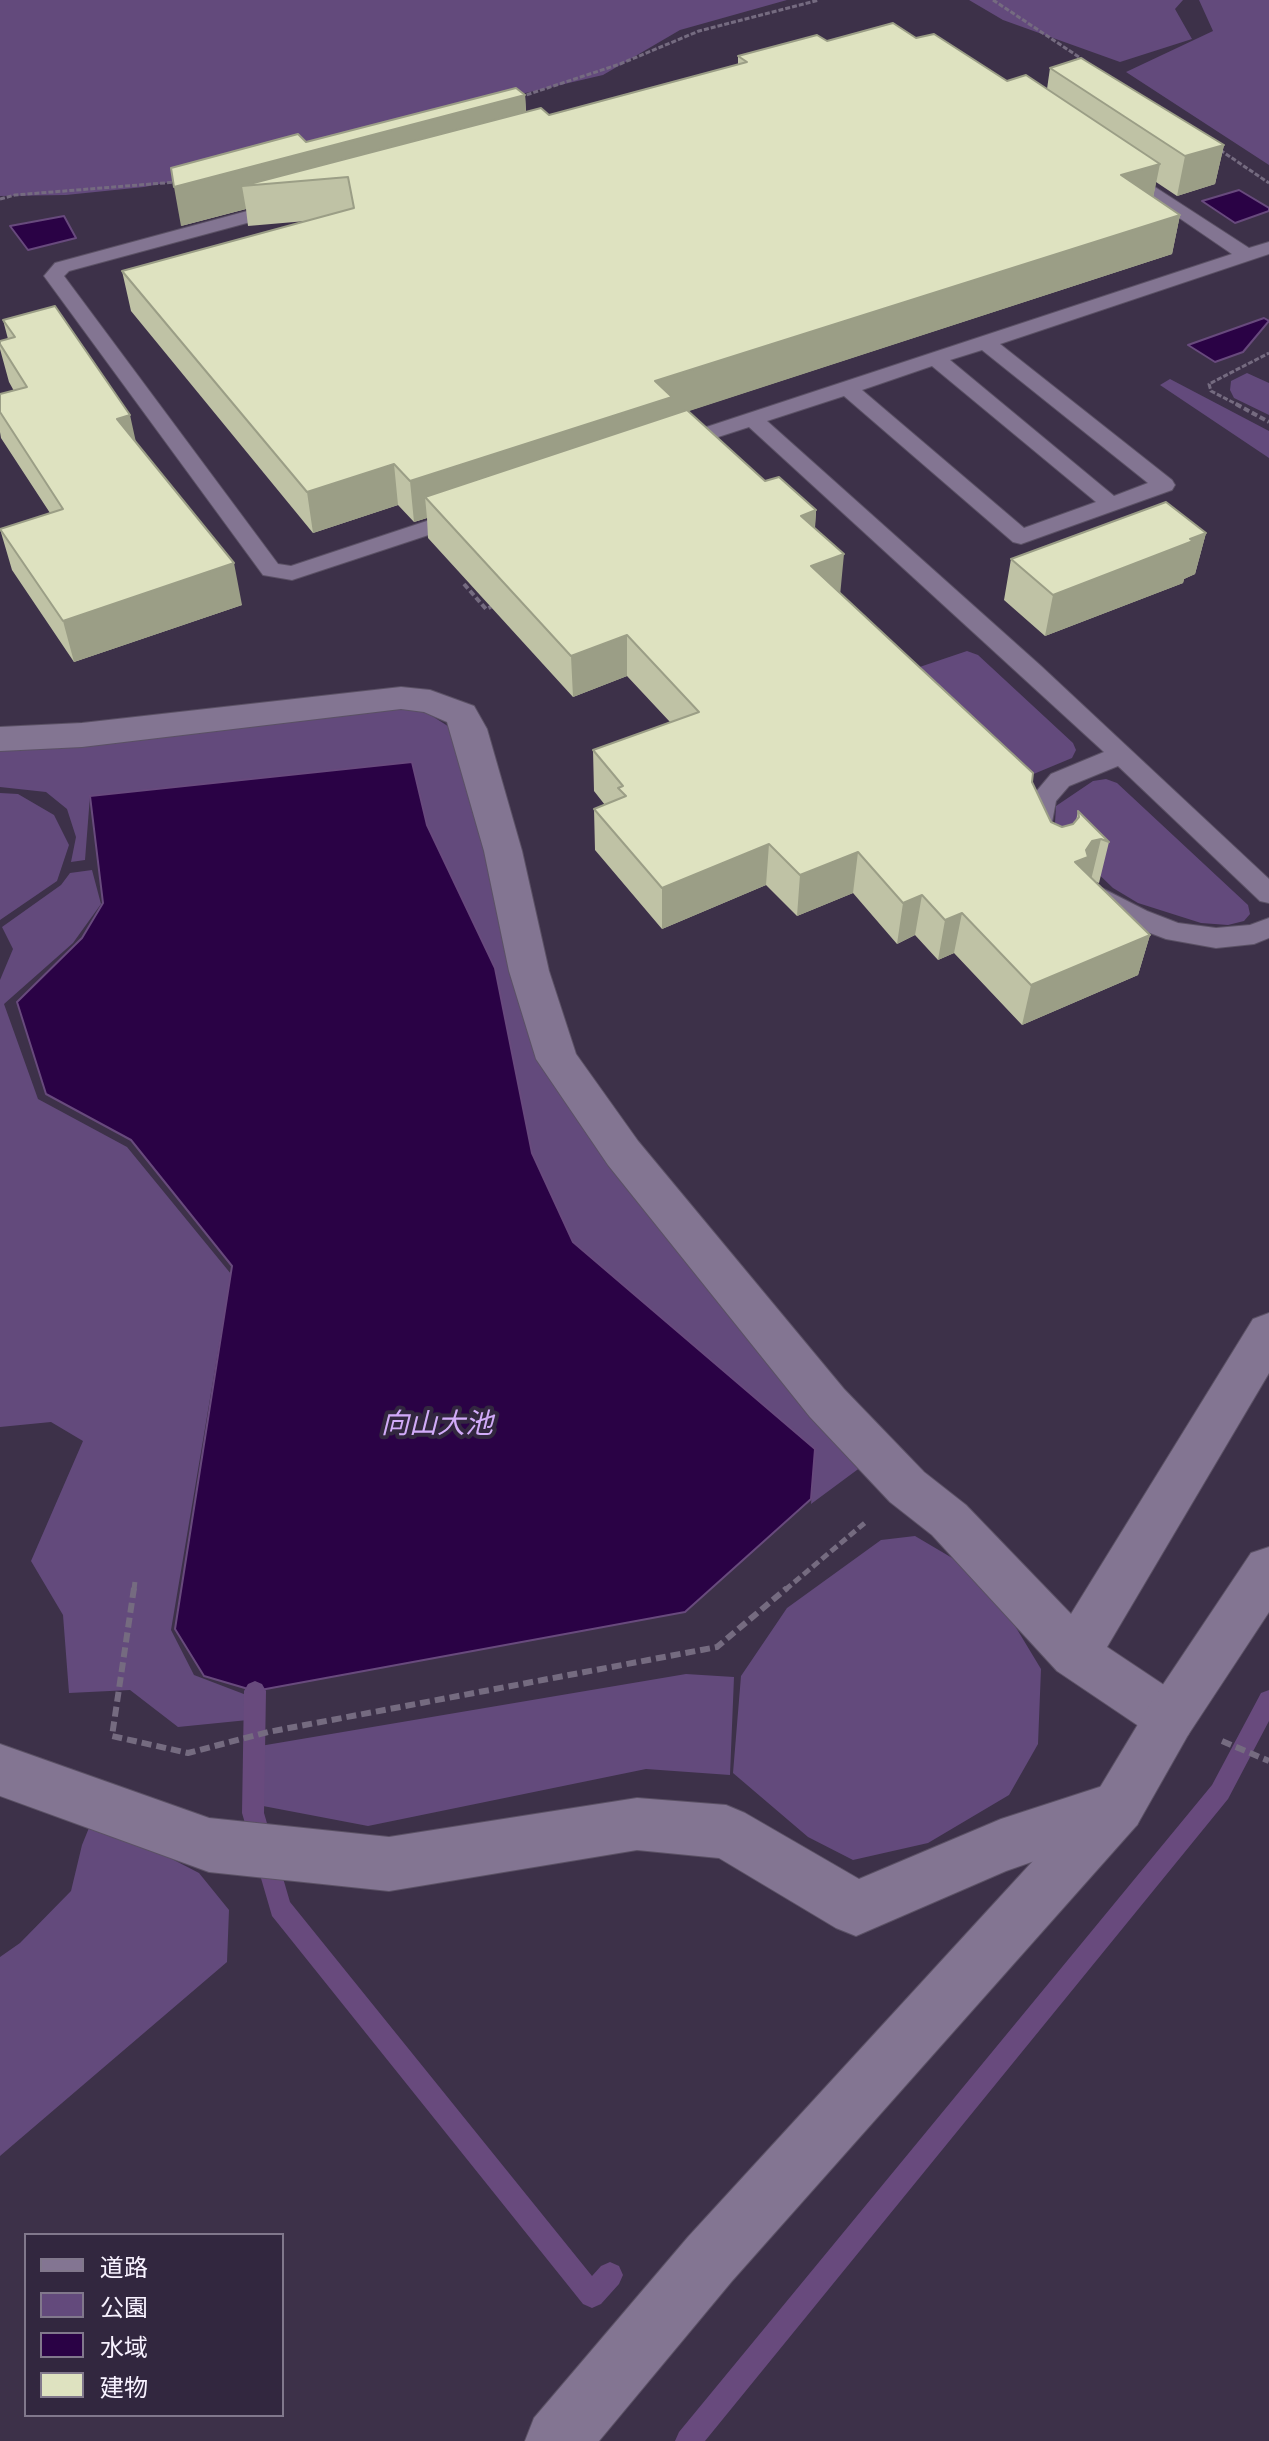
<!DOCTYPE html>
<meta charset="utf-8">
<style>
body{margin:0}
#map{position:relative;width:1269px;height:2441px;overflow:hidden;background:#3d3149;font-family:"Work Sans","Noto Sans JP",sans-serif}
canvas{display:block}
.legend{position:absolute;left:24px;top:2233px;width:260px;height:184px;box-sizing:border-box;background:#32273f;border:2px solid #81788c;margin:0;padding:10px 14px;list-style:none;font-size:24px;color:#f8f2ff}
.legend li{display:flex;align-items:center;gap:16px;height:40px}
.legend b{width:40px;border:2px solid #81788c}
</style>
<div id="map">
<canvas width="1269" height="2441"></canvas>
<ul class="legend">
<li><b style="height:10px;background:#837592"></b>道路</li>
<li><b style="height:22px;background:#634a7c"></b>公園</li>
<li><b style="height:22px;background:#2a0245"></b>水域</li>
<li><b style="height:22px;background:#dee2c0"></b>建物</li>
</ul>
</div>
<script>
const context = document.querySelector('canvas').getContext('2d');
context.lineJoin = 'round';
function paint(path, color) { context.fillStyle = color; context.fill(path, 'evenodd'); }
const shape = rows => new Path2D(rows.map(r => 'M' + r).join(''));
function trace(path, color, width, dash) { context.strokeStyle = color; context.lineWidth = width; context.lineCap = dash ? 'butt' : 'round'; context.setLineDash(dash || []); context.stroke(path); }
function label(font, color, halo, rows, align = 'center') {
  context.font = font + ' "Work Sans","Noto Sans JP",sans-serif'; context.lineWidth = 8; context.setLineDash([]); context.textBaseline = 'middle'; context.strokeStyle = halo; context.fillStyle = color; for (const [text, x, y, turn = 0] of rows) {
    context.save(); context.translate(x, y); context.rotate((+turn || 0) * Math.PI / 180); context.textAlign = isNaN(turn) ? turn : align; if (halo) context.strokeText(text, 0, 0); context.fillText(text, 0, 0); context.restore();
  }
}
const green = shape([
 [0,0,787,0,680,30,603,75,517,95,286,160,144,187,66,195,0,196],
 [969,0,1183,0,1175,9,1192,39,1120,62,1003,20],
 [1199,0,1269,0,1269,165,1126,72,1213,31],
 [1247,373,1269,383,1269,415,1234,398,1230,390,1231,381],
 [1170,379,1269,431,1269,458,1160,385],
 [967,651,978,655,1073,743,1076,750,1072,758,1000,788,887,678],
 [406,705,429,714,454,730,518,971,861,1467,811,1504,815,1449,573,1242,532,1153,495,968,427,825,412,762,90,796,85,860,71,862,76,837,67,809,46,792,0,787,0,750],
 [1106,779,1117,783,1248,905,1250,914,1244,921,1228,925,1201,923,1138,903,1113,888,1062,839,1055,823,1056,806,1093,781],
 [0,793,18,794,54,815,69,845,57,881,0,920],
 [92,870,101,904,73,943,4,1004,38,1099,127,1147,231,1274,171,1630,194,1675,249,1696,248,1720,178,1727,130,1690,69,1693,63,1615,31,1561,83,1441,51,1422,0,1427,0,980,13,949,2,927,61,885,70,873],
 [915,1536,959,1562,1006,1611,1041,1669,1038,1744,1009,1795,928,1843,853,1860,808,1837,733,1773,741,1676,787,1608,881,1540],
 [686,1674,734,1677,730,1775,646,1769,368,1826,263,1806,260,1746],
 [93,1818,199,1873,229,1910,227,1962,0,2156,0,1957,20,1943,71,1891,82,1845]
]);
const water = shape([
 [1239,190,1269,208,1269,211,1235,223,1202,201,1239,190],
 [64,216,76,238,28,250,10,226,64,216],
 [1264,318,1269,321,1243,352,1215,362,1188,345,1264,318],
 [412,762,427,825,495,968,532,1153,573,1242,815,1449,811,1499,685,1612,255,1691,204,1676,175,1629,232,1266,131,1140,46,1094,17,1002,82,938,103,903,90,796,412,762]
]);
const stream = shape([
 [255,1681,262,1684,266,1691,264,1813,290,1902,592,2276,601,2266,610,2262,619,2266,623,2275,619,2284,601,2304,592,2308,583,2304,272,1916,242,1813,244,1691,248,1684,255,1681],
 [1269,1690,1269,1721,1228,1799,705,2441,675,2441,679,2432,1212,1785,1261,1693,1269,1690]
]);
const pathFar3 = shape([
 [993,0,1085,61],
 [520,97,620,64,699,31,819,0],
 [1220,150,1269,183],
 [0,199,15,195,176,182],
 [1240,406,1211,391,1209,384,1269,353]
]);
const pathFar2 = shape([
 [1236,404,1269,422],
 [464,584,486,609,491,607]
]);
const pathFar1 = shape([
 [134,1590,135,1581],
 [785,1590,867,1521]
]);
const path = shape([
 [134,1588,112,1736,188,1753,268,1732,717,1647,787,1588],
 [1222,1741,1269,1761]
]);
const service = shape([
 [1121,165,1249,248,1269,242,1269,254,1000,344,1172,480,1175,485,1172,490,1021,544,1013,542,844,396,767,421,1041,666,1269,879,1269,903,1260,901,1118,766,1069,786,1056,801,1052,822,1062,843,1058,849,1049,852,1040,849,1026,822,1035,793,1051,774,1104,752,749,427,675,451,664,445,667,440,1232,254,1115,174,1112,170,1115,166,1121,165],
 [982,350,1148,483,1114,496,950,360,982,350],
 [932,366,1096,502,1024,528,862,390,932,366],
 [288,200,297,206,295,210,69,271,64,276,278,564,291,566,466,508,477,515,474,520,292,580,263,575,44,276,55,263,288,200],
 [1092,883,1147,911,1178,923,1216,928,1250,925,1269,918,1269,938,1254,944,1216,948,1166,939,1129,925,1083,899,1079,892,1083,885,1092,883]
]);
const minor = shape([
 [401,687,430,690,474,706,487,729,522,851,549,971,576,1054,638,1141,844,1389,924,1472,966,1505,1071,1614,1253,1319,1269,1313,1269,1373,1107,1647,1188,1701,1196,1718,1188,1735,1170,1743,1152,1735,1057,1671,932,1535,890,1502,810,1417,608,1165,536,1059,509,971,484,851,447,722,424,712,401,709,82,747,0,751,0,727,82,723,401,687],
 [0,1744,209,1818,389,1837,637,1798,726,1805,745,1813,859,1879,1001,1819,1118,1781,1137,1789,1145,1807,1137,1825,1006,1871,856,1936,836,1928,719,1858,637,1850,389,1891,209,1872,0,1796,0,1744]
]);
const tertiary = shape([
 [1269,1547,1269,1612,1188,1735,1137,1825,732,2281,599,2441,525,2441,534,2418,688,2237,1099,1789,1152,1701,1251,1553,1269,1547]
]);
const wall = shape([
 [916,38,1007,81,1047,89,1050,68,1224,145,1215,184,1177,196,1156,182,1153,197,1180,215,1172,254,688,411,765,481,816,510,815,528,840,593,1032,782,1051,822,1062,827,1073,824,1076,821,1078,811,1109,842,1099,883,1096,882,1150,935,1138,975,1022,1025,954,953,938,960,915,935,897,944,853,893,797,916,766,885,662,929,595,850,594,809,605,805,594,791,593,750,670,722,627,676,573,697,428,538,427,518,414,522,398,505,313,533,131,311,122,271,306,221,248,226,246,209,181,226,306,142,525,95,526,112,549,115,738,65,738,56,827,41],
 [3,320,137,444,242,605,74,662,12,570,0,529,50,513,1,438,0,432,0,394,14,391,9,382,0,349,0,341,8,339],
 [1206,533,1195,574,1184,579,1183,583,1045,636,1004,600,1011,559]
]);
const shadedWall = shape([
 [525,95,527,134,348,177,242,186,246,209,181,226,174,187],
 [1224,145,1215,184,1177,196,1185,156],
 [1160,164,1152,203,1121,175],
 [1180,215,1172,254,425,497,427,518,414,522,410,481,655,381],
 [130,415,139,456,117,419],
 [394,464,398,505,313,533,307,492],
 [816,510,813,551,801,516],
 [1206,533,1195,574,1184,579,1183,583,1045,636,1053,595],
 [844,554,840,596,811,566],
 [234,563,242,605,74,662,63,621],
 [627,635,627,676,573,697,571,656],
 [1101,839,1091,880,1075,862,1092,841],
 [769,844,766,885,662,929,662,888],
 [858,852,853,893,797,916,800,875],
 [922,895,915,935,897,944,903,903],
 [962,913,954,953,938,960,945,920],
 [1150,935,1138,975,1022,1025,1031,985]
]);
const building = shape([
 [893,23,916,38,934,34,1007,81,1026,75,1160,164,1121,175,1180,215,655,381,672,397,410,481,394,464,307,492,122,271,354,208,348,177,242,186,541,108,549,115,747,62,738,56,817,35,827,41,893,23],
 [1081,58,1224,145,1185,156,1050,68,1081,58],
 [516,88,525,95,174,187,171,168,298,134,306,142,516,88],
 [55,306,130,415,117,419,234,563,63,621,0,529,63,509,0,412,0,394,27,387,0,344,0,341,15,337,3,320,55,306],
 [687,410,765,481,779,477,816,510,801,516,844,554,811,566,1033,773,1032,782,1051,822,1062,827,1073,824,1079,817,1078,811,1109,842,1101,839,1092,841,1086,850,1088,857,1075,862,1150,935,1031,985,962,913,945,920,922,895,903,903,858,852,800,875,769,844,662,888,594,809,626,796,618,788,623,786,593,750,699,712,627,635,571,656,425,497,687,410],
 [1166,502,1206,533,1190,539,1193,541,1053,595,1011,559,1166,502]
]);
const waterNames = [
 ["向山大池",437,1425]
];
paint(green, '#634a7c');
paint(water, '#2a0245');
trace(water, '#684a7d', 2);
paint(stream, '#684a7d');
trace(service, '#5b5165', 2);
trace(minor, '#5b5165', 2);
trace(tertiary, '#5b5165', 2);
trace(pathFar3, '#756b80', 3, [5, 2]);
trace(pathFar2, '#756b80', 4, [6, 3]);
trace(pathFar1, '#756b80', 5, [8, 4]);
trace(path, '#756b80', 6, [10, 5]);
paint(service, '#837592');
paint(minor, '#837592');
paint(tertiary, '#837592');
paint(wall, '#bfc2a5');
paint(shadedWall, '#9b9e86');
paint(building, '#dee2c0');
trace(building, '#9b9e86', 2);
label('italic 28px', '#d1abf8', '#32273f', waterNames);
</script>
